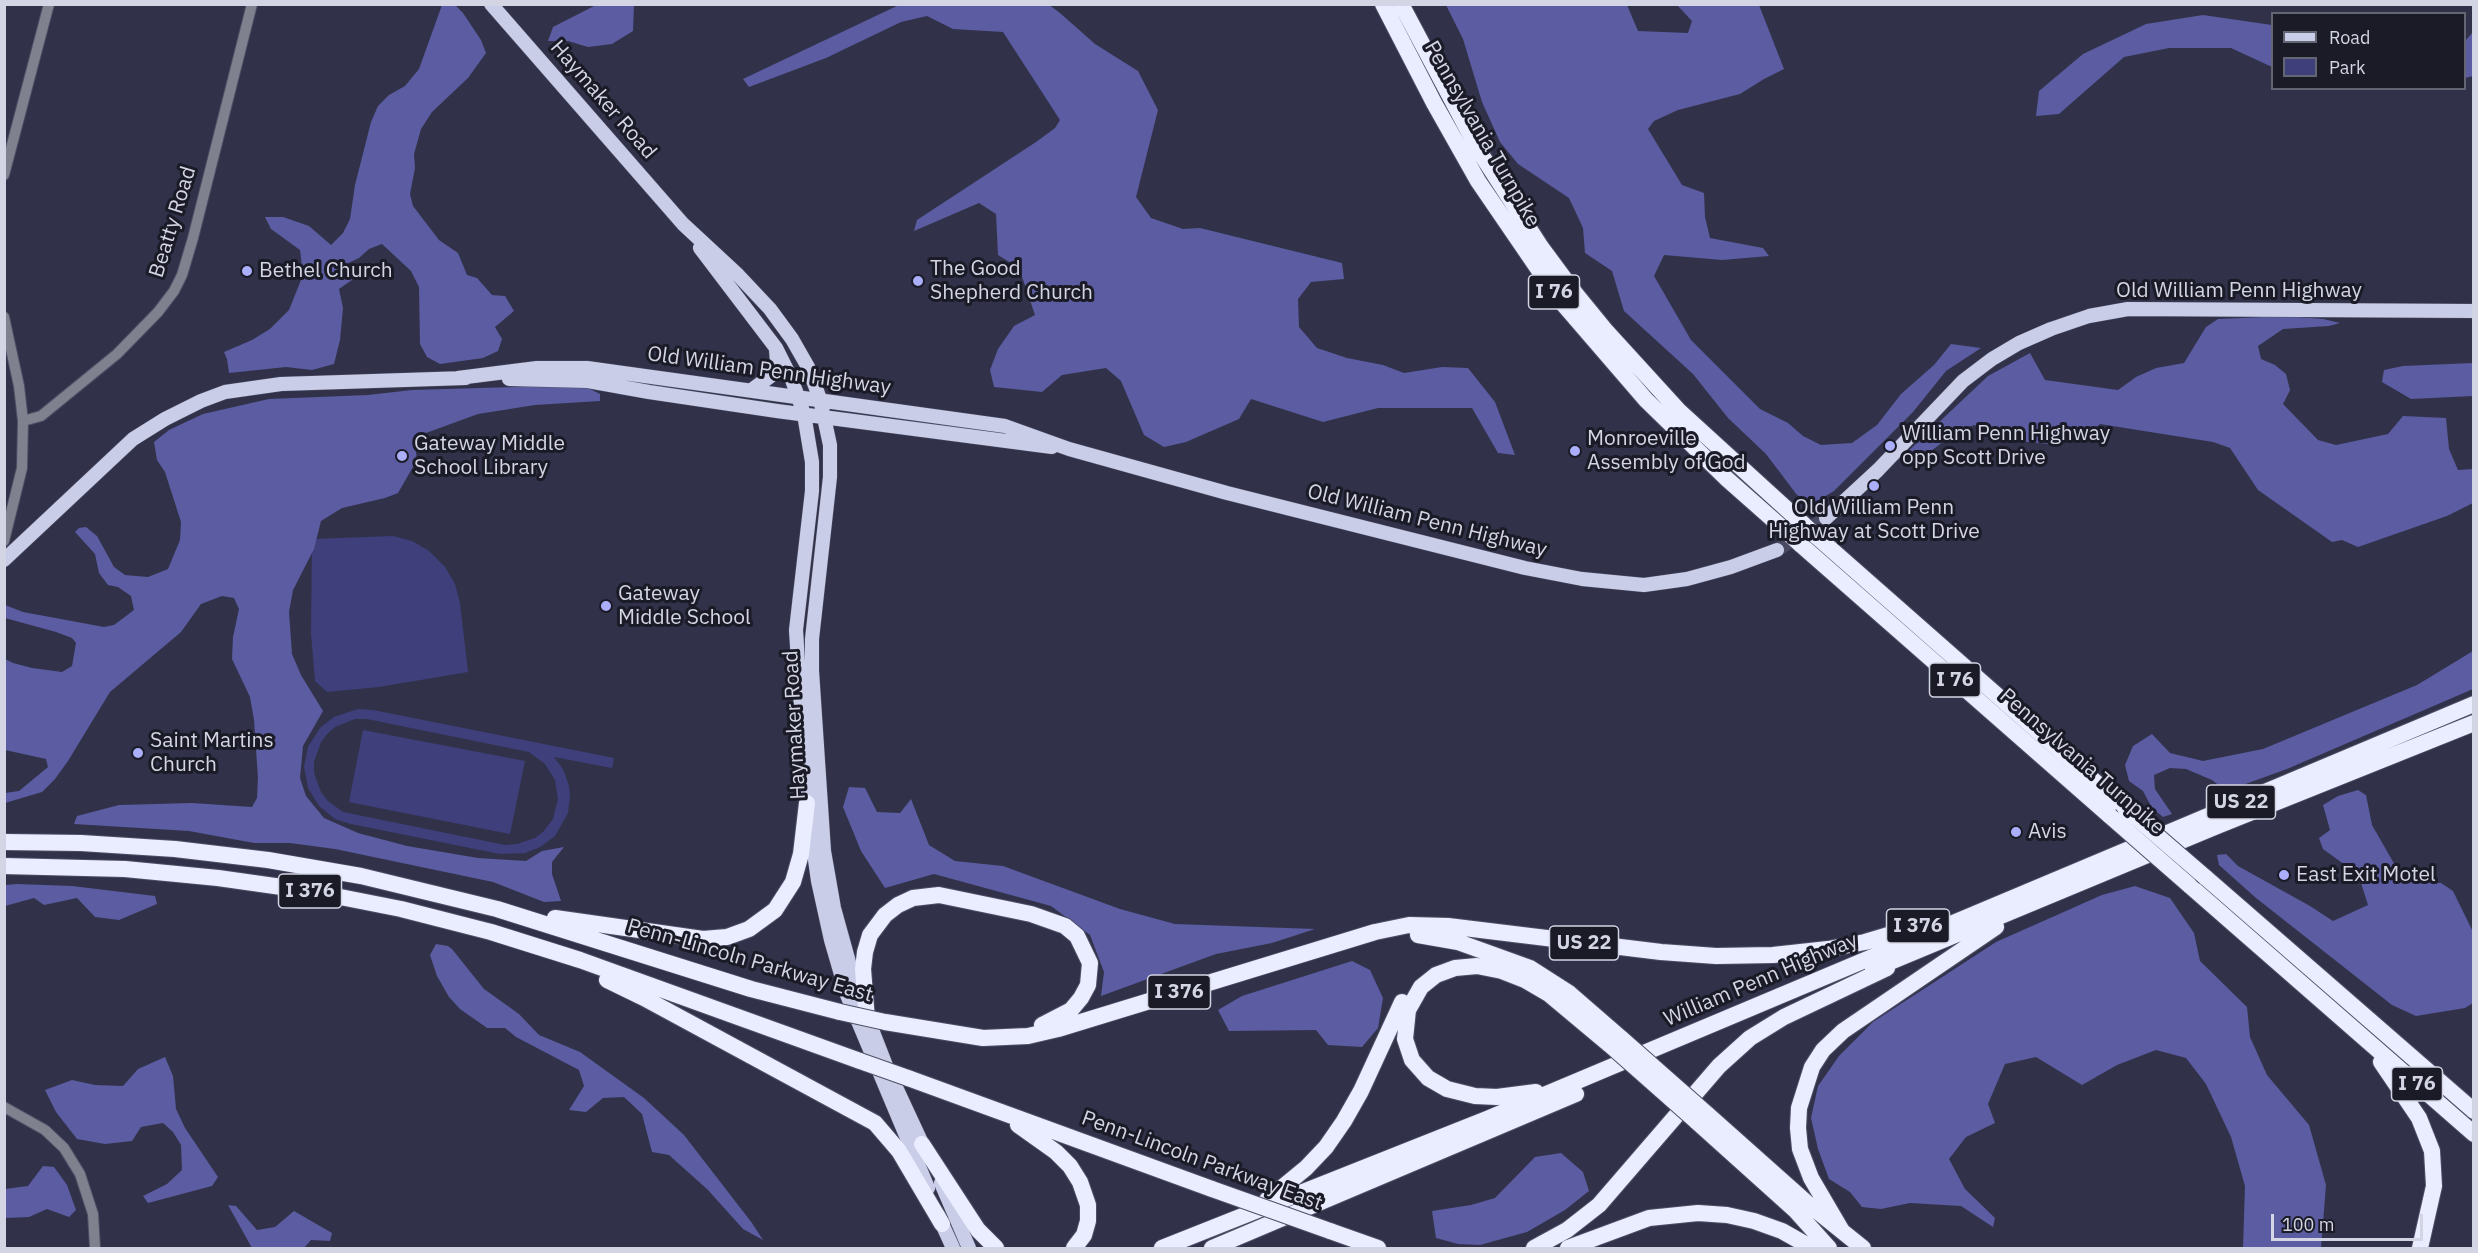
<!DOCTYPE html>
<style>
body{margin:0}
#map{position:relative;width:2478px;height:1253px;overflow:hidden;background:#31324a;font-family:"IBM Plex Sans",sans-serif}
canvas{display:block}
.frame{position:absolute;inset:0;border:6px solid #d3d5e4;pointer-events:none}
.legend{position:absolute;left:2271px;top:12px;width:195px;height:78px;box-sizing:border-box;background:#1a1b26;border:2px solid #646572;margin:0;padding:8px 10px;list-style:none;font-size:18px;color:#d3d5e4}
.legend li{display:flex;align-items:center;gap:12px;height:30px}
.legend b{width:30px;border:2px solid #646572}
.scale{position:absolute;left:2271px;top:1214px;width:152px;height:27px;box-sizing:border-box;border:3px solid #d3d5e4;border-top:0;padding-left:8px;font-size:18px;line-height:21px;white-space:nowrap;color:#d3d5e4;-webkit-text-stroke:4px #1a1b26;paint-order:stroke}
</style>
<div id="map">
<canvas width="2478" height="1253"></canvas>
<div class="frame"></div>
<ul class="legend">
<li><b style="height:8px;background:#cacde7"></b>Road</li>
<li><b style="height:16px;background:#3f3f7c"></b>Park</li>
</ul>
<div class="scale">100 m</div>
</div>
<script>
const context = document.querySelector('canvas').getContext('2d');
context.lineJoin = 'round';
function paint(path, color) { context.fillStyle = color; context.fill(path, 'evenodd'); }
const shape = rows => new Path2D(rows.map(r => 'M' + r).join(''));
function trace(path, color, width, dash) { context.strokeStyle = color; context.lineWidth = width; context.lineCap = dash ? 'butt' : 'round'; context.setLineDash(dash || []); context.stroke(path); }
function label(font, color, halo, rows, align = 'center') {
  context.font = font + ' "IBM Plex Sans",sans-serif'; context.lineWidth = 6; context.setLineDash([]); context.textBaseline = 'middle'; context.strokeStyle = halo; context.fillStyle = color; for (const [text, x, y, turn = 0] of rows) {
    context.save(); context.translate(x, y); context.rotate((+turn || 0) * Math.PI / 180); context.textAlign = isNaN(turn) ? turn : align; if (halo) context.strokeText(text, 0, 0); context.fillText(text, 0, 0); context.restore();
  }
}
const green = shape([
 [393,536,412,541,429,551,445,567,455,584,460,603,468,672,379,687,327,692,315,681,311,633,312,539],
 [358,709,373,710,614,758,612,768,554,757,563,769,569,786,570,796,568,813,555,836,540,847,525,853,500,854,351,824,335,819,319,806,308,788,304,767,308,747,320,728,334,717],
 [355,719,367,719,529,752,545,764,555,780,558,799,553,819,543,832,535,838,517,844,505,845,343,812,328,801,321,792,314,773,314,762,321,742,327,734,335,727],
 [363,730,525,761,510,834,349,802]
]);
const forest = shape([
 [901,4,1048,4,1060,13,1095,44,1138,71,1158,110,1136,197,1151,218,1183,229,1200,228,1342,263,1344,279,1311,282,1298,299,1299,327,1317,348,1347,358,1383,365,1404,373,1442,367,1468,368,1495,402,1515,455,1498,453,1472,408,1378,408,1323,422,1251,399,1239,419,1186,442,1164,447,1144,435,1121,381,1106,368,1062,375,1042,392,994,387,990,370,998,349,1014,326,1035,315,1019,268,998,255,996,214,979,203,914,231,917,220,1036,142,1055,128,1060,120,1003,32,953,29,927,16,901,22,826,58,749,87,743,79],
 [442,5,455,5,463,13,481,40,486,53,468,78,432,112,421,129,414,154,415,168,410,194,413,206,439,240,458,253,467,275,477,278,492,295,505,296,514,311,495,327,502,339,498,351,483,358,440,364,427,357,420,344,419,287,411,271,382,244,369,249,359,258,346,264,352,280,339,289,343,308,340,340,334,364,312,370,286,367,229,373,227,359,224,352,252,340,270,329,289,310,303,275,300,250,271,229,265,217,283,217,309,226,331,245,343,233,350,219,355,185,371,122,378,106,389,95,405,86,419,69],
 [596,5,634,5,633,31,612,44,588,47,568,41,548,41,553,27],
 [1446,5,1627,5,1638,31,1688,33,1692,21,1677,5,1759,5,1784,69,1764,79,1740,94,1678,110,1654,121,1648,129,1682,185,1704,193,1705,217,1710,238,1763,248,1769,256,1722,260,1664,255,1654,276,1691,340,1760,409,1788,423,1803,436,1821,445,1852,443,1877,425,1901,394,1934,365,1951,344,1981,348,1946,371,1913,412,1834,491,1812,504,1797,495,1766,454,1728,418,1693,374,1624,311,1612,271,1585,253,1583,228,1569,198,1518,164,1500,142,1482,102,1463,39],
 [2203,15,2272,25,2272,67,2231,48,2169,48,2124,57,2059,114,2036,116,2039,91,2083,54,2146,24],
 [2473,32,2473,76,2465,78,2465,41],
 [2286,316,2323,319,2340,323,2329,326,2283,329,2258,346,2261,359,2275,365,2286,374,2290,390,2283,404,2318,440,2336,445,2388,434,2403,416,2446,418,2449,449,2458,470,2473,469,2473,503,2447,516,2358,547,2342,540,2332,542,2258,490,2230,448,2213,442,2100,424,2088,434,2050,444,2018,441,1974,425,1955,433,1931,451,1902,464,1901,458,1988,376,2030,353,2045,380,2118,390,2136,377,2156,368,2184,363,2206,327,2218,319],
 [2473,363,2473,396,2411,399,2382,382,2384,370,2403,366],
 [582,385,600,394,600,401,535,405,478,414,426,433,415,445,417,460,398,493,385,498,342,508,321,521,314,549,293,590,289,612,292,654,301,675,323,711,303,746,300,778,306,796,324,818,358,833,407,846,478,858,526,861,542,851,564,847,552,862,552,874,561,901,544,902,493,882,335,849,290,843,254,843,189,831,74,824,77,816,119,805,192,803,252,807,257,798,258,778,254,720,250,697,232,659,233,637,239,609,234,598,222,596,201,604,181,632,110,692,68,761,55,779,42,792,5,803,5,793,19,791,48,767,46,759,5,750,5,659,13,663,32,668,62,672,72,666,76,643,72,638,56,632,5,618,5,605,23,612,104,627,114,625,134,610,131,596,118,587,108,585,99,573,95,554,75,532,79,528,86,527,97,536,114,567,125,575,148,577,168,569,180,540,181,522,165,472,157,460,154,442,169,430,203,414,269,399,368,395,412,390],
 [2473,651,2473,689,2287,769,2226,791,2212,780,2186,769,2170,768,2154,775,2155,789,2172,814,2163,817,2152,808,2143,791,2129,781,2125,765,2133,746,2152,734,2170,753,2203,761,2263,749,2417,685],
 [849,787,865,788,877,812,900,813,911,799,929,845,955,861,1003,866,1120,909,1175,924,1315,929,1272,943,1216,954,1101,996,1104,972,1090,935,1051,906,934,874,885,888,861,851,843,807],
 [2358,790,2366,795,2372,825,2404,881,2441,883,2453,891,2473,932,2473,1003,2465,1008,2416,1016,2392,1005,2256,898,2219,865,2217,855,2226,854,2238,866,2310,906,2333,921,2368,905,2361,883,2345,865,2323,849,2319,838,2330,830,2323,805,2338,796],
 [17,884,72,886,155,896,157,904,119,920,95,917,77,898,44,905,34,898,5,906,5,885],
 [2135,886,2170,898,2194,933,2200,961,2247,1007,2250,1037,2267,1075,2309,1125,2326,1185,2321,1248,2243,1248,2245,1186,2231,1137,2206,1084,2186,1058,2156,1050,2117,1065,2082,1085,2036,1057,2005,1064,1988,1104,1995,1123,1966,1137,1949,1159,1965,1189,1995,1218,1993,1227,1961,1206,1910,1203,1881,1209,1862,1207,1850,1192,1829,1179,1818,1149,1811,1118,1818,1086,1839,1056,1873,1022,1996,942,2102,895],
 [436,944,448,946,452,949,484,989,519,1014,539,1035,580,1052,644,1098,684,1135,752,1223,763,1240,743,1229,708,1190,669,1155,652,1152,642,1114,624,1097,603,1098,586,1112,569,1110,584,1086,579,1070,516,1037,505,1028,487,1028,460,1009,449,997,437,976,430,955],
 [1352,961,1370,970,1383,998,1378,1028,1362,1047,1328,1045,1316,1030,1229,1031,1218,1010,1242,996],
 [165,1057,173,1076,176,1109,185,1128,218,1177,212,1186,148,1203,143,1196,167,1184,182,1170,181,1145,173,1132,163,1123,141,1127,132,1141,105,1144,77,1139,56,1112,45,1090,72,1080,95,1085,123,1086,138,1069],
 [1561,1153,1583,1172,1589,1191,1565,1210,1527,1232,1480,1245,1458,1244,1436,1238,1432,1211,1471,1205,1495,1198,1535,1157],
 [43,1166,54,1167,67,1185,76,1210,69,1217,47,1209,29,1217,5,1218,5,1189,28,1186],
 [228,1205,236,1206,257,1230,275,1227,294,1211,332,1233,330,1241,311,1240,304,1248,252,1248]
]);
const majorTunnel = shape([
 [1777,550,1826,518]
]);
const minor = shape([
 [4,175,49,4],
 [4,317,19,386,23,421,22,468,4,541],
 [23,421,41,416,117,354,158,312,174,291,182,275,193,238,252,4],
 [4,1107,45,1130,64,1148,80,1174,93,1214,95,1248]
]);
const major = shape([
 [491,4,683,224,738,275,770,309,792,339,808,367,820,399,830,445,830,477,812,639,812,671,824,851,834,908,857,991,887,1068,926,1152],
 [700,248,776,348,792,380,804,414,812,462,812,491,796,630,807,803,818,881,831,940,847,995,928,1188],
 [458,378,537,368,587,368,1005,426,1069,449,1227,493,1525,568,1582,579,1644,585,1687,579,1731,567,1777,550],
 [509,379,588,381,649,392,777,411,1052,447],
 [753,389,772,375,777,362,776,350],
 [1826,518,1878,470,1963,381,1992,359,2019,343,2051,329,2089,316,2128,309,2474,311],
 [4,560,133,439,165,419,201,401,225,392,281,384,466,378],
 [941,1183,969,1248],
 [938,1215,953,1248]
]);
const highway = shape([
 [1383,4,1434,103,1478,181,1558,298,1646,400,1727,479,1787,532],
 [1401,4,1479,151,1541,247,1575,293,1606,331,1679,411,1803,524],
 [1816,536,2125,808],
 [1800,544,2110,816],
 [4,842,81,843,175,849,268,860,361,876,497,909,751,989,840,1012],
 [4,866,125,869,218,878,310,891,401,909,491,932,580,960,860,1061],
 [2205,877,2474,1111],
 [2189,885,2474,1134],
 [555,918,703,939,727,937,749,929,775,910,793,882,801,854,807,803],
 [1418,935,1458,942,1530,968,1569,993,1622,1039],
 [1873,969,2217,826,2474,723],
 [607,980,644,998,875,1123,899,1151,942,1224],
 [867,1019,863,969,865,952,870,935,885,915,898,905,913,898,939,895,1031,914,1065,926,1077,936,1090,963,1088,985,1081,998,1071,1010,1042,1025],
 [885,1022,983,1038,1028,1036,1058,1029,1375,932,1409,925,1448,926,1661,952,1716,956,1773,955,1828,949,1865,942,1929,923],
 [2381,1062,2419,1118,2432,1151,2434,1186,2420,1248],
 [908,1078,1212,1189],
 [1536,1092,1497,1097,1475,1096,1447,1089,1428,1078,1412,1060,1405,1039,1408,1010,1421,987,1436,975,1455,968,1477,966,1502,971,1525,980,1549,994,1610,1045],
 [1707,1114,1807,1203,1863,1248],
 [1696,1121,1795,1210,1829,1248],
 [1018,1125,1056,1152,1070,1166,1080,1182,1088,1205,1088,1221,1084,1235,1074,1248],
 [922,1144,978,1230,996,1248],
 [1267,1200,1306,1168,1326,1147,1344,1121,1361,1091,1402,1002],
 [1330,1231,1378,1248],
 [1842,1231,1811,1178,1800,1149,1798,1128,1799,1108,1812,1067,1823,1050,1843,1031,1996,927],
 [1162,1248,1487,1119,2474,704],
 [1212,1248,1576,1094],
 [1534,1248,1567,1230,1599,1205,1719,1066,1750,1038,1784,1017,1887,968],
 [1568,1248,1649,1218,1698,1213,1727,1215,1754,1221,1782,1231,1812,1248]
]);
const highwayBridge = shape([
 [1803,524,1816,536],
 [1787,532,1800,544],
 [2125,808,2205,877],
 [2110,816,2189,885],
 [840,1012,885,1022],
 [1622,1039,1707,1114],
 [1610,1045,1696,1121],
 [860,1061,908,1078],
 [1212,1189,1330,1231]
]);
const markers = [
 [247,271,6,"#abaffb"],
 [918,281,6,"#abaffb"],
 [1890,446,6,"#abaffb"],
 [1575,451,6,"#abaffb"],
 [402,456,6,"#abaffb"],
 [1874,486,6,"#abaffb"],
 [606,606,6,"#abaffb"],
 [138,753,6,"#abaffb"],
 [2016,832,6,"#abaffb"],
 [2284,875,6,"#abaffb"]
];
const shields = [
 [1554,292,51],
 [1955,680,51],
 [2241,802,69],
 [310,891,63],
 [1918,926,63],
 [1584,943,69],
 [1179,992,63],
 [2417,1084,51]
];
const shieldNames = [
 ["I 76",1554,292],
 ["I 76",1955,680],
 ["US 22",2241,802],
 ["I 376",310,891],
 ["I 376",1918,926],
 ["US 22",1584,943],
 ["I 376",1179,992],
 ["I 76",2417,1084]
];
const streetNames = [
 ["Haymaker Road",603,100,49],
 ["Pennsylvania Turnpike",1482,134,60],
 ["Beatty Road",173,222,-73],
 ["Old William Penn Highway",2239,291],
 ["Old William Penn Highway",769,371,8],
 ["Old William Penn Highway",1427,521,14],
 ["Haymaker Road",795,725,-93],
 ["Pennsylvania Turnpike",2082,762,41],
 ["Penn-Lincoln Parkway East",750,961,16],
 ["William Penn Highway",1761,980,-23],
 ["Penn-Lincoln Parkway East",1202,1161,20]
];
const poiNames = [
 ["The Good",930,269],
 ["Shepherd Church",930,293],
 ["Bethel Church",259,271],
 ["William Penn Highway",1902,434],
 ["opp Scott Drive",1902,458],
 ["Monroeville",1587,439],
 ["Assembly of God",1587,463],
 ["Gateway Middle",414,444],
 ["School Library",414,468],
 ["Old William Penn",1874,508,"center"],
 ["Highway at Scott Drive",1874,532,"center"],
 ["Gateway",618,594],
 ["Middle School",618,618],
 ["Saint Martins",150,741],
 ["Church",150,765],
 ["Avis",2028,832],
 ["East Exit Motel",2296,875]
];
paint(green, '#3f3f7c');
paint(forest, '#5b5ca1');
trace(majorTunnel, '#494a61', 14, [14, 7]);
trace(minor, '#4e4f66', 12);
trace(major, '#4e4f66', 15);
trace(highway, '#4e4f66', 18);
trace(minor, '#80818e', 10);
trace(major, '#cacde7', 14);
trace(highway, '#eaecff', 16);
trace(highwayBridge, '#4e4f66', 18, []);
trace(highwayBridge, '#eaecff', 16);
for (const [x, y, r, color] of markers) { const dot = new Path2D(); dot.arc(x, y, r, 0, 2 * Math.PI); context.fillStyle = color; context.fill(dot); trace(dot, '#1a1b26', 2); }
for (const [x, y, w] of shields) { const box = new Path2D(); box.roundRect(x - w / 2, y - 17, w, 34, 4.5); context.fillStyle = '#1a1b26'; context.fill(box); trace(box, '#d3d5e4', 1.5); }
label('bold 20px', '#d3d5e4', null, shieldNames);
label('21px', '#d3d5e4', '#1a1b26', streetNames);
label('21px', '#d3d5e4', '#1a1b26', poiNames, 'left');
</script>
